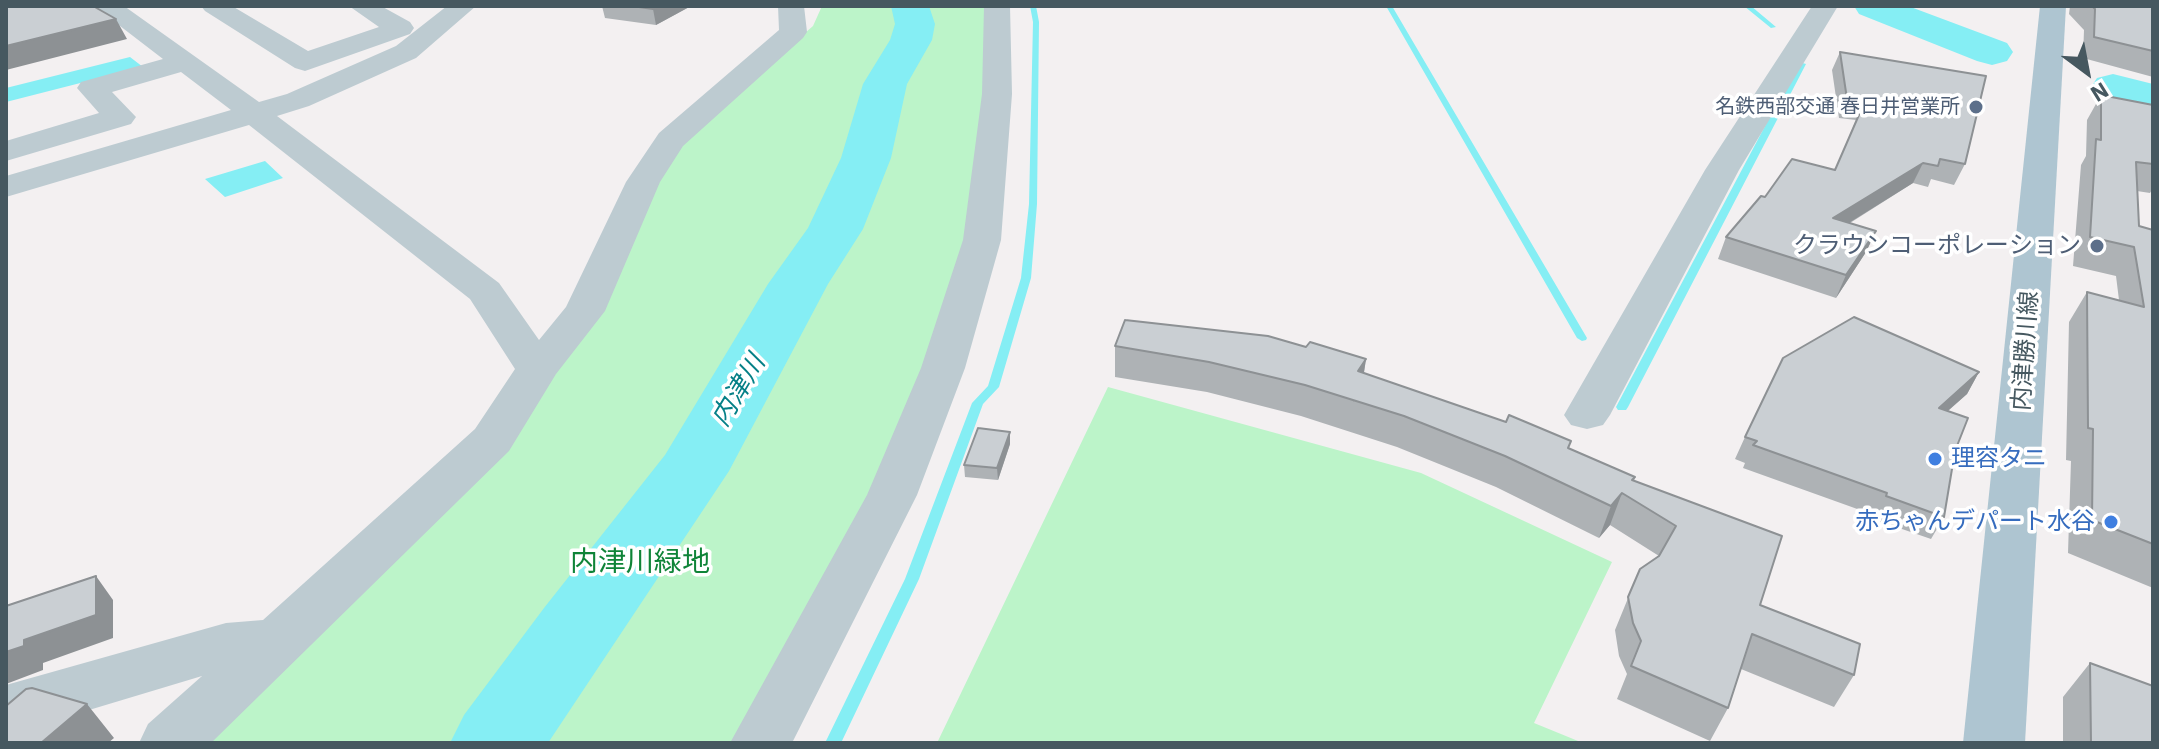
<!DOCTYPE html>
<meta charset="utf-8">
<style>
body{margin:0}
#map{position:relative;width:2159px;height:749px;overflow:hidden;background:#f3f0f1;font-family:"IBM Plex Sans",sans-serif}
canvas{display:block}
.frame{position:absolute;inset:0;border:8px solid #465860;pointer-events:none}
.north{position:absolute;left:2047px;top:32px;width:80px;height:80px;-webkit-text-stroke:6px #fff;paint-order:stroke;rotate:148deg;font-size:22px;font-weight:700;line-height:32px;text-align:center;color:#465860}
.north::after{content:'';display:block;margin:auto;width:28px;height:36px;background:#465860;clip-path:polygon(50% 0,100% 100%,50% 72%,0 100%)}
</style>
<div id="map">
<canvas width="2159" height="749"></canvas>
<div class="frame"></div>
<div class="north">N</div>
</div>
<script>
const context = document.querySelector('canvas').getContext('2d');
context.lineJoin = 'round';
function paint(path, color) { context.fillStyle = color; context.fill(path, 'evenodd'); }
const shape = rows => new Path2D(rows.map(r => 'M' + r).join(''));
function trace(path, color, width, dash) { context.strokeStyle = color; context.lineWidth = width; context.lineCap = dash ? 'butt' : 'round'; context.setLineDash(dash || []); context.stroke(path); }
function label(font, color, halo, rows, align = 'center') {
  context.font = font + ' "IBM Plex Sans","Noto Sans JP",sans-serif'; context.lineWidth = 7; context.setLineDash([]); context.textBaseline = 'middle'; context.strokeStyle = halo; context.fillStyle = color; for (const [text, x, y, turn = 0] of rows) {
    context.save(); context.translate(x, y); context.rotate((+turn || 0) * Math.PI / 180); context.textAlign = isNaN(turn) ? turn : align; if (halo) context.strokeText(text, 0, 0); context.fillText(text, 0, 0); context.restore();
  }
}
const green = shape([
 [822,6,988,6,990,58,971,239,935,366,748,743,194,743,419,534,683,139,813,26],
 [1108,387,1421,473,1612,562,1534,723,1583,743,937,743]
]);
const water = shape([
 [130,57,143,67,6,102,6,88],
 [265,161,283,178,225,197,205,179]
]);
const stream = shape([
 [1030,6,1036,6,1039,22,1037,204,1031,278,999,387,983,404,919,579,841,743,825,743,905,579,972,403,988,386,1021,278,1029,204,1033,22,1030,6],
 [1386,6,1392,6,1587,338,1586,340,1582,341,1577,338,1386,6],
 [1744,6,1751,6,1776,27,1771,28,1744,6],
 [1799,62,1806,64,1628,407,1626,410,1618,410,1616,407,1799,62]
]);
const river = shape([
 [891,6,929,6,935,24,932,40,907,84,891,158,863,229,828,284,729,471,548,743,450,743,464,715,544,608,665,455,768,284,808,228,841,158,863,84,890,40,895,24,891,6],
 [1854,6,1908,6,2007,43,2013,52,2007,61,1992,65,1977,61,1859,14,1854,6],
 [2113,74,2153,84,2153,112,2097,96,2091,87,2097,78,2113,74]
]);
const minor = shape([
 [94,6,124,6,259,102,287,94,396,46,447,6,476,6,416,58,309,106,277,116,499,283,539,340,566,307,626,182,659,133,779,30,778,6,804,6,807,32,803,38,683,146,660,182,605,311,556,374,509,451,211,743,139,743,148,724,202,676,6,735,6,685,226,623,263,620,475,429,515,369,470,299,249,125,6,197,6,176,231,110,181,72,112,92,136,117,131,124,6,161,6,141,99,113,77,88,81,82,163,59,94,6],
 [201,6,232,6,308,51,379,27,349,6,381,6,410,22,414,28,410,34,305,71,295,68,205,11,201,6],
 [984,6,1010,6,1012,94,1001,240,965,368,917,495,792,743,730,743,867,495,921,368,963,240,982,94,984,6],
 [1812,6,1838,6,1739,170,1610,415,1603,425,1587,429,1571,425,1564,415,1705,170,1812,6]
]);
const major = shape([
 [2040,6,2066,6,2025,743,1963,743,2040,6]
]);
const wall = shape([
 [602,6,691,6,656,25,605,18],
 [2070,6,2153,6,2153,77,2083,58,2084,30,2069,14],
 [1840,52,1965,164,1954,185,1931,179,1928,187,1913,183,1850,223,1876,231,1866,252,1836,298,1718,259,1726,237,1835,170,1856,120,1839,118,1832,70],
 [2101,95,2153,105,2153,188,2150,193,2137,191,2139,226,2153,230,2153,588,2068,553,2071,461,2066,460,2069,322,2087,292,2119,300,2116,276,2073,266,2081,165,2086,156,2087,120],
 [1115,346,1306,347,1366,359,1364,373,1569,448,1635,477,1634,481,1760,605,1854,675,1834,707,1741,669,1728,708,1710,741,1617,699,1627,674,1619,656,1615,630,1640,569,1659,556,1610,525,1599,538,1496,487,1397,447,1301,416,1207,392,1115,377],
 [1979,372,1967,394,1948,411,1955,451,1944,517,1931,539,1873,519,1874,515,1743,468,1745,463,1735,459,1745,437],
 [1010,432,1010,444,998,480,965,477,964,465],
 [2090,663,2153,743,2063,743,2063,697]
]);
const shadedWall = shape([
 [658,6,691,6,656,25,653,9],
 [116,19,127,39,6,70,6,46],
 [1923,163,1913,183,1823,239,1833,218],
 [1876,231,1866,252,1836,298,1846,275],
 [1366,359,1361,390,1353,402,1358,371],
 [1979,372,1967,394,1927,429,1939,408],
 [1010,432,1010,444,998,480,997,468],
 [1622,493,1610,525,1599,538,1611,506],
 [96,576,113,600,113,638,43,663,43,670,6,684,6,652,24,640],
 [87,704,114,738,108,743,41,743]
]);
const building = shape([
 [6,6,93,6,116,19,6,46,6,6],
 [632,6,658,6,653,9,632,6],
 [2092,6,2153,6,2153,51,2094,37,2095,9,2092,6],
 [1840,52,1986,76,1965,164,1940,159,1938,166,1923,163,1833,218,1876,231,1846,275,1726,237,1761,196,1765,197,1792,159,1835,170,1865,101,1847,99,1840,52],
 [2101,95,2153,105,2153,164,2136,162,2139,226,2153,230,2153,544,2092,520,2093,429,2088,428,2087,292,2144,307,2134,247,2090,237,2096,139,2101,140,2101,95],
 [1854,317,1979,372,1939,408,1968,418,1955,451,1944,517,1886,496,1887,493,1753,445,1757,441,1745,437,1783,358,1854,317],
 [1125,320,1268,336,1306,347,1310,342,1366,359,1358,371,1506,422,1509,415,1571,441,1568,448,1635,477,1632,480,1782,536,1760,605,1860,644,1854,675,1752,634,1728,708,1631,666,1641,641,1633,623,1628,597,1640,569,1659,556,1676,526,1622,493,1611,506,1505,456,1404,416,1305,385,1209,362,1115,346,1125,320],
 [978,428,1010,432,997,468,964,465,978,428],
 [96,576,96,615,24,640,24,646,6,652,6,606,96,576],
 [2090,663,2153,686,2153,743,2091,743,2090,663],
 [32,688,87,704,41,743,6,743,6,706,26,689,32,688]
]);
const markers = [
 [1976,107,8,"#5c6f8a"],
 [2097,246,8,"#5c6f8a"],
 [1935,459,8,"#3f7fe0"],
 [2111,522,8,"#3f7fe0"]
];
const farServicenames = [
 ["名鉄西部交通 春日井営業所",1960,107]
];
const serviceNames = [
 ["クラウンコーポレーション",2081,246]
];
const streetNames = [
 ["内津勝川線",2026,351,-86]
];
const shopNames = [
 ["理容タニ",1951,459],
 ["赤ちゃんデパート水谷",2095,522,"right"]
];
const waterNames = [
 ["内津川",739,391,-59]
];
const nearParknames = [
 ["内津川緑地",640,563]
];
paint(green, '#bcf4c9');
paint(water, '#85eef4');
paint(stream, '#85eef4');
paint(river, '#85eef4');
paint(minor, '#bdcbd1');
paint(major, '#aec5d1');
paint(wall, '#aeb2b5');
paint(shadedWall, '#8d9194');
paint(building, '#cacfd3');
trace(building, '#8d9194', 2);
for (const [x, y, r, color] of markers) { const dot = new Path2D(); dot.arc(x, y, r, 0, 2 * Math.PI); context.fillStyle = color; context.fill(dot); trace(dot, '#fff', 3); }
label('20px', '#4e5e75', '#fff', farServicenames, 'right');
label('24px', '#4e5e75', '#fff', serviceNames, 'right');
label('24px', '#465860', '#fff', streetNames);
label('24px', '#366cbe', '#fff', shopNames, 'left');
label('italic 26px', '#058087', '#fff', waterNames);
label('28px', '#0f8438', '#fff', nearParknames);
</script>
